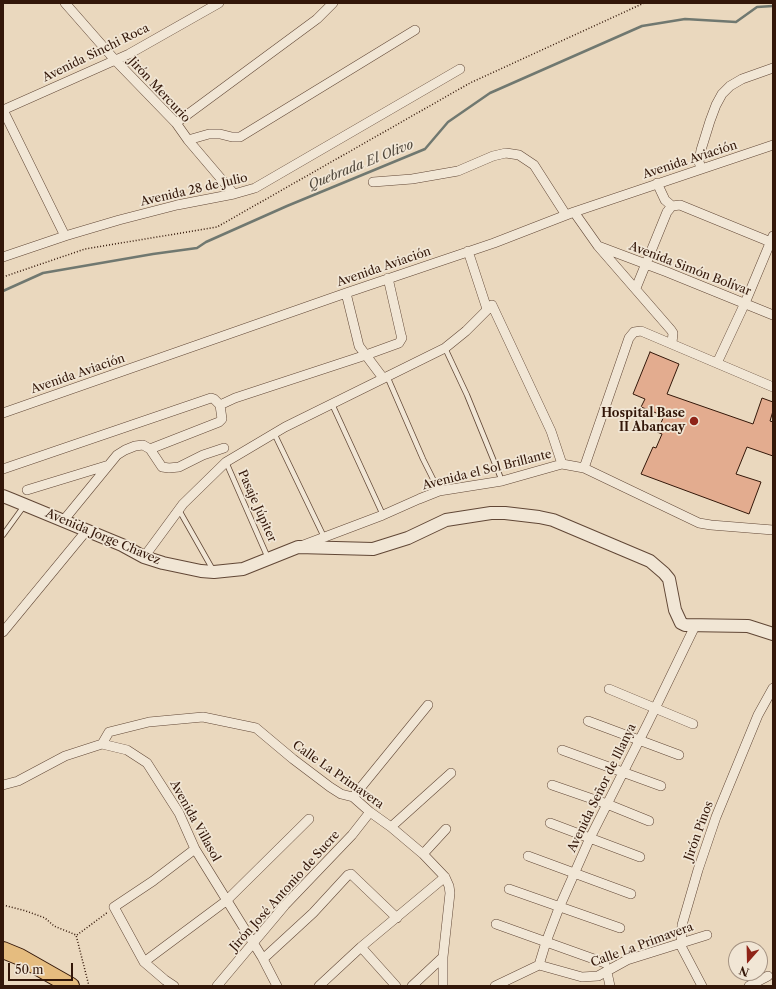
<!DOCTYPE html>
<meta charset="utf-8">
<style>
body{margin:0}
#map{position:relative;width:776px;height:989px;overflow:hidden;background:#ead8be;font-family:"Libre Caslon Text",serif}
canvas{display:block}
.frame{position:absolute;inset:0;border:4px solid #331709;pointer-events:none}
.north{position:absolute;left:728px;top:941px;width:40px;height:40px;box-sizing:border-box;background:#f1e6d5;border:1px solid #a59383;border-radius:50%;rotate:200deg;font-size:11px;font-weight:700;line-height:16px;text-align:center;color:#331709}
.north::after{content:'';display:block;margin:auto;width:14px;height:18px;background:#8f2418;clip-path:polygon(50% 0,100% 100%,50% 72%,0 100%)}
.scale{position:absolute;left:8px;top:963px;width:65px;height:18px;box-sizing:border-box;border:2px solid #331709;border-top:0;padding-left:5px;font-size:12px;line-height:14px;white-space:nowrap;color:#331709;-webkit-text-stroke:3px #f1e6d5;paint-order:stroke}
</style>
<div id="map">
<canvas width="776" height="989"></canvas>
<div class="frame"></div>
<div class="north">N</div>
<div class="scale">50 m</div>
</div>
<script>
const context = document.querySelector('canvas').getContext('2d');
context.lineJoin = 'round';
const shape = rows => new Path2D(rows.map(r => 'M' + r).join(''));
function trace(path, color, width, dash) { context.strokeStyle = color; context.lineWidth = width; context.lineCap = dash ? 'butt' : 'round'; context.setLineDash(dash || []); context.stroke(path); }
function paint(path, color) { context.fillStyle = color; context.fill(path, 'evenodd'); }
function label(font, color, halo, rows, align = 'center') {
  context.font = font + ' "Libre Caslon Text",serif'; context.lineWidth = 3.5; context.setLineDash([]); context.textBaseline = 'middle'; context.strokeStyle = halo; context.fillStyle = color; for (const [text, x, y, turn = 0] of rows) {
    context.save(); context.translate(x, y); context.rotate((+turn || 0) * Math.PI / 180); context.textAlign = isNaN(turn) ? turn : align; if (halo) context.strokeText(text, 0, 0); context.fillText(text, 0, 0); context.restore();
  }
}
const stream = shape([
 [3,291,43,273,153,254,197,248,206,242,287,206,425,149,448,122,490,93,642,26,685,19,736,22,757,7,773,6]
]);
const building = shape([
 [650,352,679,364,667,394,753,424,762,398,773,402,773,411,770,421,773,422,773,456,747,447,736,474,761,482,749,514,641,474,653,447,656,448,662,434,657,432,664,416,641,407,645,399,633,394,650,352]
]);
const path = shape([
 [3,277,85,249,217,227,470,83,644,3],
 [3,905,26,911,45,918,54,926,76,935,89,986],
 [77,935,108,912]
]);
const service = shape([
 [445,348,467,395,502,481],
 [387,376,423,459,439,491],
 [332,404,383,515],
 [274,433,324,537],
 [226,462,268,558],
 [179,510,213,570],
 [3,535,24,506]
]);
const minor = shape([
 [65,3,115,60,176,123,188,140,234,194],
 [3,110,129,54,219,3],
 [3,110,65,236],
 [176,123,317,19,333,3],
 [188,140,209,134,220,134,232,137,240,137,415,30],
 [701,168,699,162,701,150,710,121,716,105,722,94,730,86,742,79,773,68],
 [373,182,412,179,458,171,493,156,506,153,519,155,534,165,566,215],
 [657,183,665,200,672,206,680,205,773,243],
 [574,212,598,246,671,330,673,333,672,343],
 [598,246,667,272,773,315],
 [468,251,487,309],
 [3,257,65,236,119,220,177,205,234,194,255,188,460,69],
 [636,288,667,212,672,206],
 [346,293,359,346,383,378],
 [717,363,745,303,773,236],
 [3,413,346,293,494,243,574,212,773,145],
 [150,449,219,422,222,419,220,405,235,398,366,355,399,343,402,338,401,335,388,278],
 [584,468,629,338,634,332,641,331,773,387],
 [3,469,211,398,214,399,220,405],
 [27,490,109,465],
 [63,521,117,455,125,450,135,446,143,445,150,449,162,467,169,468,179,467,203,455,224,448],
 [301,546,383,515,419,499,439,491,502,481,562,464,584,468,699,523,711,525,773,530],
 [144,557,183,504,226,462,285,427,445,348,466,331,492,305,551,431,562,464],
 [3,632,87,530],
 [609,689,693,724],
 [588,721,679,755],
 [102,744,109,732,149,722,203,717,256,728,293,759,330,787,341,794,353,797,370,812,391,827,423,854,445,877,449,886,450,893,443,957,443,986],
 [562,750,661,786],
 [3,785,18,781,65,756,102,744,127,750,147,763,179,813,195,849,262,957,277,986],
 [552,785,607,804,649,821],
 [353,797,428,705],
 [550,823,640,857],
 [391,827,451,773],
 [423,854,446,829],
 [528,856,631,894],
 [509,889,620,928],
 [496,924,605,963],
 [361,947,396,986],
 [263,959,313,913,348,875,351,874,397,918],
 [144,962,226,901,309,819],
 [539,965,546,942,559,908,590,838,648,723,695,626],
 [607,972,610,986],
 [174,986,165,980,144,962,114,907,153,881,195,849],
 [217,986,285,905,352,835,370,812],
 [319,986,361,947,445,877],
 [412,986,443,957],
 [495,986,539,965,582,977,598,976,627,960,707,935],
 [702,986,681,946,682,925,698,870,716,817,758,715,773,688],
 [749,986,768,976]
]);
const tertiary = shape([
 [3,496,13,500,122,545,144,557,163,563,201,571,214,572,243,569,298,547,373,549,408,538,446,520,491,513,505,513,539,517,553,520,650,561,664,573,669,579,675,610,681,623,685,625,748,626,773,634]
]);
const trunk = shape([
 [3,950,20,957,71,986]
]);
const markers = [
 [694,421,5,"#8f2418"]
];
const streetNames = [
 ["Avenida Sinchi Roca",96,53,-26],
 ["Jirón Mercurio",159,90,47],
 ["Avenida Aviación",690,160,-18],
 ["Avenida 28 de Julio",194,190,-13],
 ["Avenida Aviación",384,267,-19],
 ["Avenida Simón Bolívar",690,269,21],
 ["Avenida Aviación",78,374,-19],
 ["Avenida el Sol Brillante",487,470,-14],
 ["Pasaje Júpiter",257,506,66],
 ["Avenida Jorge Chavez",103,537,23],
 ["Calle La Primavera",338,775,35],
 ["Avenida Señor de Illanya",602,788,-64],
 ["Avenida Villasol",195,821,61],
 ["Jirón Pinos",699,831,-70],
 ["Jirón José Antonio de Sucre",285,891,-48],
 ["Calle La Primavera",642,945,-20]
];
const poiNames = [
 ["Hospital Base",685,414],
 ["II Abancay",685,428]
];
const waterNames = [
 ["Quebrada El Olivo",361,165,-22]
];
trace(stream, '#707870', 2.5);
paint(building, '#e3ac8f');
trace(building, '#331709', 1);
trace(service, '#614736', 6);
trace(minor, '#614736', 10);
trace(tertiary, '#614736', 14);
trace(trunk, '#331709', 18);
trace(path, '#331709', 1.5, [1, 2]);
trace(service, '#f1e6d5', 4.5);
trace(minor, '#f1e6d5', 9);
trace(tertiary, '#f1e6d5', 12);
trace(trunk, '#e5bc7f', 16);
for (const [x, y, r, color] of markers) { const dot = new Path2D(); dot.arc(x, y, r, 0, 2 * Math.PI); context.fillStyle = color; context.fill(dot); trace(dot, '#f1e6d5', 1.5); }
label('12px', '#331709', '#f1e6d5', streetNames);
label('bold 12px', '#331709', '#f1e6d5', poiNames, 'right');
label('italic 13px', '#51483c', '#f1e6d5', waterNames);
</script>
